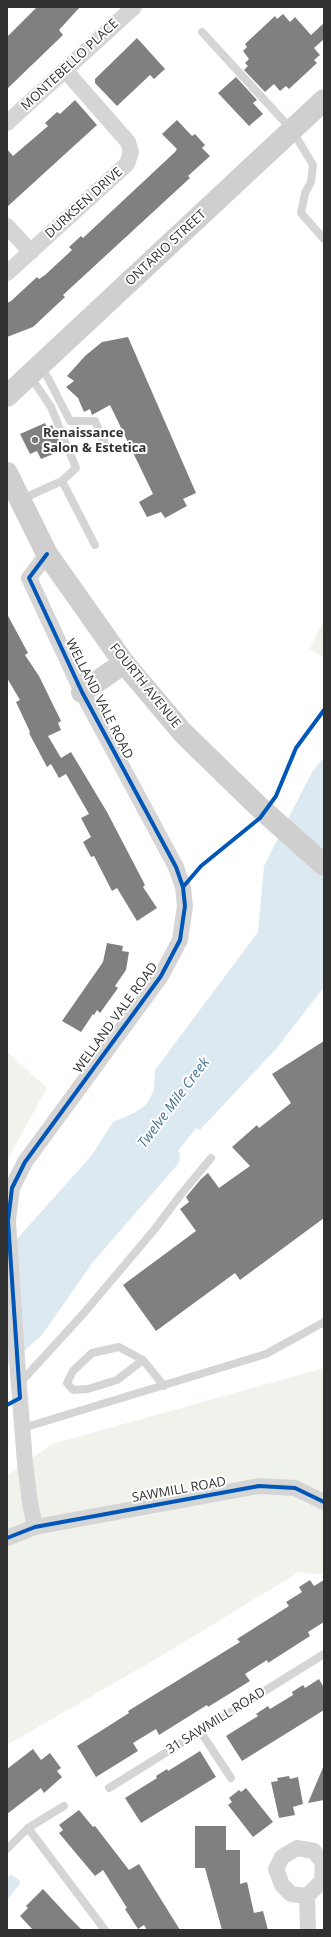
<!DOCTYPE html>
<style>
body{margin:0}
#map{position:relative;width:331px;height:1937px;overflow:hidden;background:#fff;font-family:"Open Sans",sans-serif}
canvas{display:block}
.frame{position:absolute;inset:0;border:8px solid #313131;pointer-events:none}
</style>
<div id="map">
<canvas width="331" height="1937"></canvas>
<div class="frame"></div>
</div>
<script>
const context = document.querySelector('canvas').getContext('2d');
context.lineJoin = 'round';
function paint(path, color) { context.fillStyle = color; context.fill(path, 'evenodd'); }
const shape = rows => new Path2D(rows.map(r => 'M' + r).join(''));
function trace(path, color, width, dash) { context.strokeStyle = color; context.lineWidth = width; context.lineCap = dash ? 'butt' : 'round'; context.setLineDash(dash || []); context.stroke(path); }
function label(font, color, halo, rows, align = 'center') {
  context.font = font + ' "Open Sans",sans-serif'; context.lineWidth = 4; context.setLineDash([]); context.textBaseline = 'middle'; context.strokeStyle = halo; context.fillStyle = color; for (const [text, x, y, turn = 0] of rows) {
    context.save(); context.translate(x, y); context.rotate((+turn || 0) * Math.PI / 180); context.textAlign = isNaN(turn) ? turn : align; if (halo) context.strokeText(text, 0, 0); context.fillText(text, 0, 0); context.restore();
  }
}
const green = shape([
 [324,619,324,658,310,649],
 [7,1052,47,1088,7,1160],
 [324,1368,324,1575,299,1572,166,1653,7,1745,7,1476,52,1444]
]);
const water = shape([
 [324,757,324,987,276,1049,200,1130,196,1128,178,1151,180,1153,179,1163,93,1262,42,1335,7,1366,7,1250,92,1155,113,1122,134,1113,146,1105,154,1090,155,1070,258,932,264,866,312,772],
 [11,1874,20,1881,20,1884,7,1900,7,1879]
]);
const building = shape([
 [37,7,80,7,59,30,63,35,7,89,7,37],
 [283,14,290,22,295,17,311,35,324,23,324,39,314,48,320,55,314,60,317,63,289,89,286,86,280,91,274,84,265,92,244,70,248,66,245,63,249,59,243,51,247,47,245,44,275,16,277,19],
 [137,38,165,69,154,79,150,75,117,106,95,83,95,79],
 [236,77,257,100,253,103,263,114,249,126,218,93],
 [75,100,97,125,7,207,7,149,13,156,48,126,45,123,57,112,60,114],
 [177,120,192,136,195,134,205,145,202,148,210,156,188,176,190,178,63,295,65,297,33,327,7,337,7,303,11,301,37,277,39,279,45,275,72,250,69,247,81,236,83,238,175,152,177,149,162,134],
 [128,337,196,493,183,499,187,506,165,518,161,512,147,517,139,502,153,494,110,405,92,415,90,409,84,412,78,398,66,387,74,381,67,376,85,356,102,342],
 [45,423,47,428,52,425,63,450,41,459,37,451,30,454,20,434],
 [7,614,28,653,25,655,39,676,61,721,58,723,61,730,48,736,61,758,71,752,107,812,145,885,143,887,157,908,137,921,117,888,112,891,94,856,91,857,83,842,91,837,81,818,89,814,66,774,59,778,51,764,47,767,29,733,30,732,16,702,20,700,7,678],
 [107,943,123,946,122,951,129,952,126,970,115,986,118,988,100,1013,97,1010,94,1015,93,1014,81,1032,62,1021,103,962],
 [324,1041,324,1218,240,1280,235,1273,156,1331,123,1285,196,1231,180,1209,189,1202,186,1197,201,1179,208,1173,219,1188,250,1166,232,1147,257,1125,259,1128,291,1103,272,1074],
 [310,1580,314,1586,324,1580,324,1622,308,1632,310,1636,268,1663,267,1660,245,1674,250,1681,208,1707,207,1705,159,1735,156,1729,133,1743,138,1751,96,1777,77,1746,129,1713,128,1711,240,1642,237,1639,289,1606,286,1602,302,1592,299,1587],
 [319,1679,324,1688,324,1710,242,1761,226,1736,258,1716,256,1714,268,1706,270,1709,293,1695,292,1692,303,1685,305,1688],
 [33,1749,41,1760,50,1753,61,1768,57,1771,62,1777,44,1793,41,1788,7,1814,7,1769],
 [200,1751,216,1777,141,1823,125,1798,157,1778,156,1776,167,1769,168,1771],
 [324,1765,324,1800,308,1803],
 [289,1776,290,1779,298,1777,303,1804,293,1807,295,1815,279,1818,271,1782,278,1781,277,1778],
 [246,1788,273,1822,253,1837,228,1805,232,1802,229,1798,239,1790,241,1792],
 [79,1810,93,1827,95,1826,129,1870,139,1864,180,1930,147,1930,144,1925,138,1929,125,1909,127,1908,103,1870,95,1876,59,1833,63,1830,59,1825],
 [195,1826,226,1826,226,1850,240,1850,240,1884,247,1882,254,1913,263,1911,268,1930,222,1930,205,1868,195,1868],
 [43,1889,68,1916,82,1930,33,1930,20,1916,28,1908,26,1906]
]);
const lane = shape([
 [202,32,292,130,313,165,311,182,305,193,301,213,324,239],
 [40,366,48,378,70,421,95,421,107,449],
 [30,376,51,407,76,468,62,481],
 [22,499,62,481,95,545],
 [143,1360,117,1380,88,1389,73,1390,67,1383,73,1371,92,1353,119,1347,143,1360,164,1386],
 [19,1384,84,1313,154,1230,182,1193,211,1158],
 [23,1428,266,1354,324,1322],
 [200,1731,231,1778],
 [109,1788,324,1654],
 [28,1828,105,1930],
 [7,1849,28,1828,64,1806]
]);
const street = shape([
 [7,123,134,7],
 [7,226,31,252],
 [7,273,127,164,131,152,128,142,65,70],
 [35,1527,30,1503,25,1463,18,1374,8,1221,12,1188,25,1162,161,976,180,940,185,906,183,887,176,867,82,692,29,578,47,554],
 [7,1538,35,1527,259,1486,295,1488,324,1502],
 [307,1896,291,1894,282,1885,276,1869,282,1857,297,1848,314,1851,323,1863,322,1881,307,1896,308,1930]
]);
const secondary = shape([
 [7,396,324,100],
 [7,473,47,554,124,663,183,733,258,806,324,865],
 [82,692,124,663]
]);
const cycleway = shape([
 [183,887,201,866,260,818,276,796,296,748,324,710],
 [7,1405,20,1398,8,1221,12,1188,25,1162,161,976,180,940,185,906,183,887,176,867,82,692,29,578,47,554],
 [7,1538,35,1527,259,1486,295,1488,324,1502]
]);
const markers = [
 [35,440,4,"#797979"]
];
const streetNames = [
 ["MONTEBELLO PLACE",70,65,-43],
 ["DURKSEN DRIVE",84,203,-42],
 ["ONTARIO STREET",166,248,-43],
 ["FOURTH AVENUE",145,686,51],
 ["WELLAND VALE ROAD",99,699,63],
 ["WELLAND VALE ROAD",116,1018,-54],
 ["SAWMILL ROAD",179,1490,-10],
 ["31 SAWMILL ROAD",216,1721,-32]
];
const poiNames = [
 ["Renaissance",43,433],
 ["Salon & Estetica",43,448]
];
const waterNames = [
 ["Twelve Mile Creek",174,1103,-53]
];
paint(green, '#f0f3ec');
paint(water, '#dde9f1');
paint(building, '#808080');
trace(lane, '#d5d5d5', 8);
trace(street, '#d5d5d5', 16);
trace(secondary, '#cfcfcf', 22);
trace(cycleway, '#0057b8', 4);
for (const [x, y, r, color] of markers) { const dot = new Path2D(); dot.arc(x, y, r, 0, 2 * Math.PI); context.fillStyle = color; context.fill(dot); trace(dot, '#fff', 1.5); }
label('13px', '#313131', '#fff', streetNames);
label('bold 13px', '#313131', '#fff', poiNames, 'left');
label('italic 14px', '#43738f', '#fff', waterNames);
</script>
